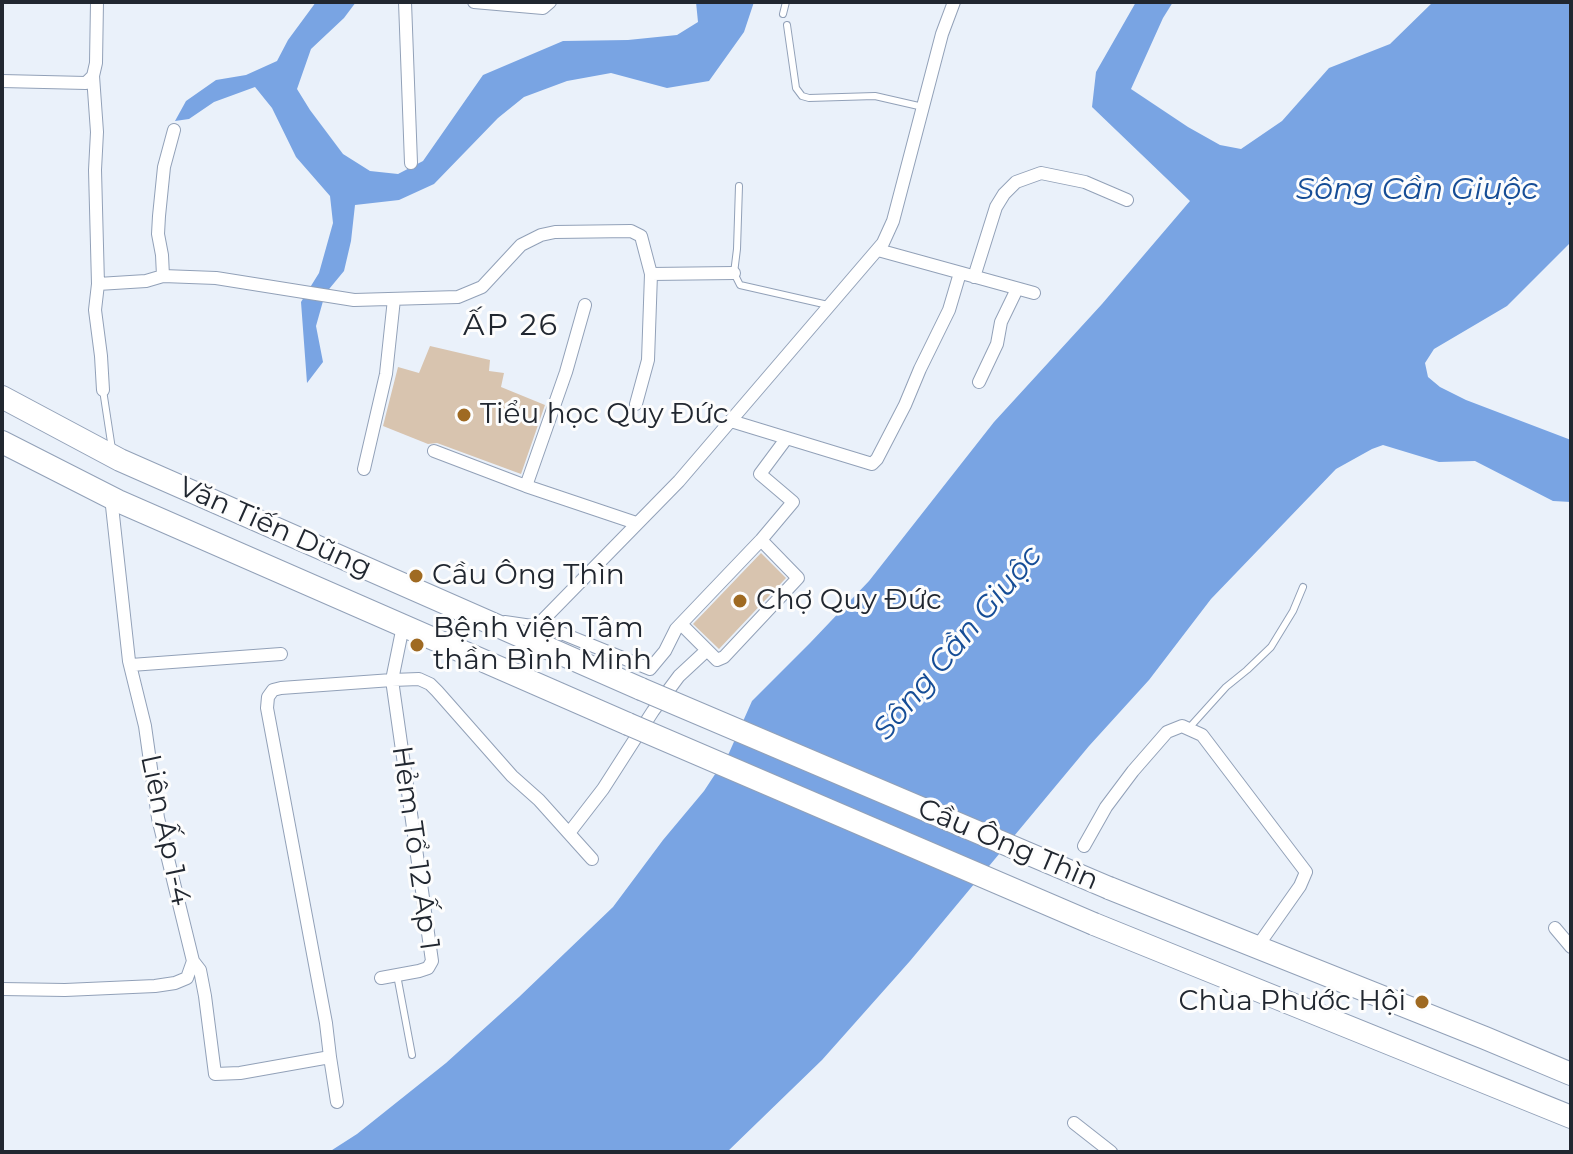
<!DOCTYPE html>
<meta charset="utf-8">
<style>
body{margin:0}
#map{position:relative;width:1573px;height:1154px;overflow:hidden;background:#eaf1fa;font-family:Montserrat,sans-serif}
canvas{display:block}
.frame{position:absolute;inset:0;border:4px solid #212730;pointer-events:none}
</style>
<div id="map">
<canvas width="1573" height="1154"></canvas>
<div class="frame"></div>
</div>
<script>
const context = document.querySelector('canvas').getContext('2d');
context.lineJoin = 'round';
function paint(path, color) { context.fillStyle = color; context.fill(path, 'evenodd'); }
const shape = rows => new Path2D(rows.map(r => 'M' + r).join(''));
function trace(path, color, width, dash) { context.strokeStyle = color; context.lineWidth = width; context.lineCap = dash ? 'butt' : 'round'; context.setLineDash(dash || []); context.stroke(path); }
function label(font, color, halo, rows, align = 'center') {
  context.font = font + ' Montserrat,sans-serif'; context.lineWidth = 6; context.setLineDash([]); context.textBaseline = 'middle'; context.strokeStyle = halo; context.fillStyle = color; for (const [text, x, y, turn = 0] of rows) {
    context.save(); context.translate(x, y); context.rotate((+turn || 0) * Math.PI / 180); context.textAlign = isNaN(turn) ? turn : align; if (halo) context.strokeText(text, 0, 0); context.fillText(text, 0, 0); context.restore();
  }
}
const water = shape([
 [316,2,356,2,344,18,311,49,297,89,310,110,343,154,370,171,398,174,423,161,483,75,563,41,628,40,677,35,698,22,696,2,754,2,744,32,709,81,667,88,611,73,567,81,524,97,498,118,434,184,399,200,355,205,351,241,344,271,325,294,316,326,323,362,307,383,301,302,319,273,333,223,330,196,296,157,272,108,255,87,214,102,189,119,175,121,186,101,216,80,246,75,277,61,288,40],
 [1136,2,1173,2,1163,18,1131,89,1188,127,1220,145,1241,149,1282,121,1329,68,1390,44,1433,2,1571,2,1571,242,1507,306,1434,349,1425,363,1428,377,1440,387,1466,400,1571,440,1571,502,1553,501,1475,461,1439,462,1383,445,1372,449,1336,469,1211,599,1149,680,1089,746,910,961,822,1060,727,1152,329,1152,357,1134,446,1063,519,997,613,907,663,840,704,791,729,753,752,701,810,643,869,581,994,422,1102,304,1190,201,1092,107,1096,72]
]);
const building = shape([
 [430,346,490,360,489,371,504,373,501,387,545,405,521,474,437,443,428,444,383,426,398,367,419,373],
 [761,553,786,578,719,649,693,624]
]);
const lane = shape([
 [783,14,786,2],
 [787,25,796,88,802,96,809,98,875,96,923,107],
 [739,186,737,249,734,273,740,285,828,305],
 [103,390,112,449],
 [505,619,539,624],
 [1189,728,1226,687,1247,670,1271,647,1293,611,1303,587],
 [397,975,412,1055]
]);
const street = shape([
 [405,2,411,163],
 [474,2,543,8,550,2],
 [93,76,97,132,95,170,98,284],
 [2,81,86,83,93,76,96,63,97,2],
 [878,250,1034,293],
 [163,276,162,255,158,234,159,216,164,167,174,130],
 [974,277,996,207,1004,194,1016,182,1041,173,1085,182,1127,200],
 [979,382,997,344,1001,322,1017,289],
 [103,390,101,356,95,310,98,284,146,281,163,276,216,278,354,300,458,297,482,287,521,245,541,235,555,232,631,231,641,236,651,274,734,273],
 [636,404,648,360,651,274],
 [731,421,872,464,877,459,905,405,920,369,949,310,960,273],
 [786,439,760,474,793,502,761,540,676,629,665,651,650,669,539,624,679,481,883,243,893,221,942,34,954,2],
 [434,451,526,486,636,523],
 [364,469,386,374,394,299],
 [526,486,566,372,585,305],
 [681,624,717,660,724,657,798,578,761,540],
 [131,665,281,654],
 [569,833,603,789,653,711,679,676,707,650],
 [1084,846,1106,807,1133,771,1167,732,1182,726,1202,735,1306,872,1300,886,1257,947],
 [1555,928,1571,947],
 [193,961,200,970,205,996,215,1074,240,1073,330,1057,326,1023,267,708,268,697,273,690,281,688,392,680,403,626],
 [381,978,419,971,428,968,432,961,392,680,419,679,430,684,437,691,512,776,539,800,592,859],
 [2,989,65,990,155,986,175,983,187,978,193,961,158,818,145,726,129,661,111,497],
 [330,1057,337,1102],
 [1074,1123,1111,1152]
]);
const highway = shape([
 [2,397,120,460,641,689],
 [2,442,118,501,628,724],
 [1109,888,1485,1038,1571,1074],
 [1094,924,1571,1117]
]);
const highwayBridge = shape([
 [641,689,1109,888],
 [628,724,1094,924]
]);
const markers = [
 [464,415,8,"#9f6a22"],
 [416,576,8,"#9f6a22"],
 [740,601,8,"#9f6a22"],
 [417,645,8,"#9f6a22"],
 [1422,1002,8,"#9f6a22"]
];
const poiNames = [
 ["Tiểu học Quy Đức",480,415],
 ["Cầu Ông Thìn",432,576],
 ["Chợ Quy Đức",756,601],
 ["Bệnh viện Tâm",433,629],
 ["thần Bình Minh",433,661],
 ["Chùa Phước Hội",1406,1002,"right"]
];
const streetNames = [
 ["Văn Tiến Dũng",275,528,24],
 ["Liên Ấp 1-4",165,830,78],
 ["Cầu Ông Thìn",1008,845,23],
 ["Hẻm Tổ 12 Ấp 1",415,848,82]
];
const waterNames = [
 ["Sông Cần Giuộc",1417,190],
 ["Sông Cần Giuộc",958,643,-50]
];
const neighbourhoodNames = [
 ["ẤP 26",511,326]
];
paint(water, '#79a4e3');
paint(building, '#d8c4af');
trace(lane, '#92a1b8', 8);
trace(street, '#92a1b8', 14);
trace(highway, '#92a1b8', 24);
trace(lane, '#fff', 6);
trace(street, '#fff', 12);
trace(highway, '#fff', 22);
trace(highwayBridge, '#92a1b8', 24, []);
trace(highwayBridge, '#fff', 22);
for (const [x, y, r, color] of markers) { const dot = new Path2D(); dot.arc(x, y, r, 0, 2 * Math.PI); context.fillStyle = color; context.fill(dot); trace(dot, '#fdfdfd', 3); }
label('28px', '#212730', '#fdfdfd', poiNames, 'left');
label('28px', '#212730', '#fdfdfd', streetNames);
label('italic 30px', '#164d96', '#fdfdfd', waterNames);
context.letterSpacing = '2px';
label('30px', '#212730', '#fdfdfd', neighbourhoodNames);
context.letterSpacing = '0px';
</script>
